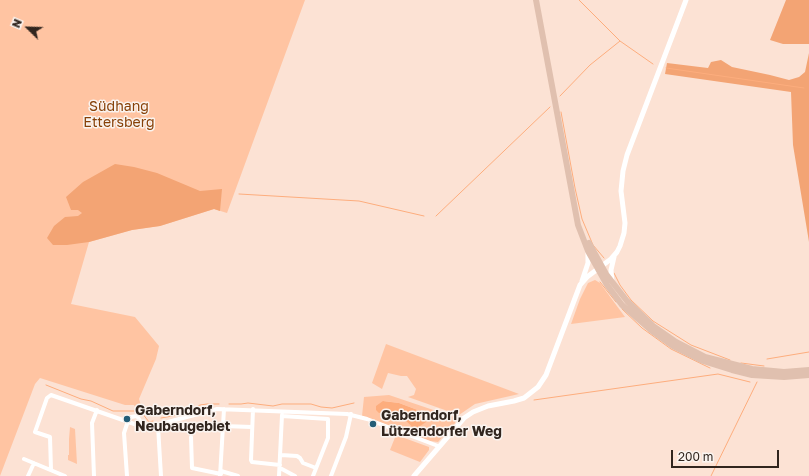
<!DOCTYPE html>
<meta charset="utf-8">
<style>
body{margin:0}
#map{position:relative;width:809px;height:476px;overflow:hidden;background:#fce2d4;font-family:"Golos Text",sans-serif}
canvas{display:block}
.north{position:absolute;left:8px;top:8px;width:40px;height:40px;-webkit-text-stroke:3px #faf4f0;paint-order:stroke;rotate:293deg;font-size:11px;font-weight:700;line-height:16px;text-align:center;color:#31251e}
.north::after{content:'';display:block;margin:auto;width:14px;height:18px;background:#31251e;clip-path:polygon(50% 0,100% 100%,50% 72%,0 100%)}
.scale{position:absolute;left:671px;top:450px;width:108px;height:18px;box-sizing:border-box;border:2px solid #31251e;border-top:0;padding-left:5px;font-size:12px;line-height:14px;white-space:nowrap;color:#31251e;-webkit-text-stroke:3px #faf4f0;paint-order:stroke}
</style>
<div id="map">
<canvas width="809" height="476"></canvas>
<div class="north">N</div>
<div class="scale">200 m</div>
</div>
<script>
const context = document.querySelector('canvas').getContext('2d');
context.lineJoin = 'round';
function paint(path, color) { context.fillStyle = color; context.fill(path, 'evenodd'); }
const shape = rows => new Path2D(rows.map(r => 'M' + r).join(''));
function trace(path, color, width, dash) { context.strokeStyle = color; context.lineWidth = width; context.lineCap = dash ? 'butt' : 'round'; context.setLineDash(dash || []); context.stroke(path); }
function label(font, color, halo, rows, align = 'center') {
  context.font = font + ' "Golos Text",sans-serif'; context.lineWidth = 3; context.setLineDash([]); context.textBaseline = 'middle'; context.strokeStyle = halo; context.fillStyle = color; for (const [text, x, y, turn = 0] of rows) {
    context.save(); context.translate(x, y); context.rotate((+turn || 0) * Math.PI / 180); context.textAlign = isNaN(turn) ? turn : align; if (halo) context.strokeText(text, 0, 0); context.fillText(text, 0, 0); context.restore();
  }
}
const green = shape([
 [0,0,305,0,227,213,214,209,160,226,132,230,89,242,71,304,135,317,159,346,156,359,139,399,143,411,140,414,137,411,134,405,125,405,40,378,35,384,0,476],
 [595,280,600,283,625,317,571,324,580,299,588,283],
 [386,344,519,394,475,404,459,415,408,397,414,395,416,389,407,376,401,376,388,373,382,389,372,383],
 [389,395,457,418,454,425,438,442,430,441,362,416,364,397],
 [384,401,399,403,423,412,412,427,402,417,387,412],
 [70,427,75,429,77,464,68,460,68,455,69,455,69,439],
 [396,435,429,447,429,450,420,462,390,450]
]);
const forest = shape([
 [786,0,809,0,809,44,783,44,770,40],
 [809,53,809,242,793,145,791,92,665,74,667,63,708,68,711,62,721,60,732,67,770,75,789,80,799,77,805,72],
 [115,164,134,167,157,173,200,191,222,189,220,211,214,209,160,226,132,230,89,242,67,245,53,245,47,238,54,226,65,217,78,216,82,213,78,210,71,210,66,197,83,182]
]);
const water = shape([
 [383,401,399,403,423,412,426,422,417,428,412,427,402,417,387,412,379,413,376,410,376,406]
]);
const stream = shape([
 [579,0,620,41],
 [666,68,804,88],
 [560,96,590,65,620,41,653,64],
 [561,112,575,188,582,219,593,245,604,258],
 [239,194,359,201,424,216],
 [436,216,550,107],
 [614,273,620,285,631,300,653,321,691,345,730,360],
 [600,282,616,302],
 [622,309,642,328,671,349,710,368],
 [767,359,809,352],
 [741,363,764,366],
 [46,385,81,399,91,401,113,411,137,411,142,413,149,422,153,421],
 [534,400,718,374,750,382],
 [229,404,241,404,248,403,273,406,282,404,311,404,321,407,332,408,354,403],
 [161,418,184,414,200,405,207,404,219,404],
 [711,476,757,382]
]);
const minor = shape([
 [253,409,251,460,252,462,280,465],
 [282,416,328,419,328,438,313,476],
 [158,426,161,476],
 [223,426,252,427],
 [191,437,192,468,221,474],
 [281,455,297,456,300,458,303,463,316,468],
 [24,459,65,476],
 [280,468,295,476],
 [51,470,50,437,35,432,47,398,51,395,140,426,149,427,217,409,347,414,367,419,438,446],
 [221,471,238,476],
 [28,476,34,463],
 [94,476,92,423,97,410],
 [127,476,124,433,128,421,131,417,137,416,144,427],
 [220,476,224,409],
 [279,476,282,415],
 [331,476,346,437,351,414]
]);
const tertiary = shape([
 [582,281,588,263,588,252],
 [612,282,611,270,614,257],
 [414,476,464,418,473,412,488,406,514,401,524,398,538,387,546,375,580,285,587,277,611,259,617,252,620,246,624,233,625,223,621,191,623,171,627,155,686,0]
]);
const primary = shape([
 [536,0,578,225,588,251,607,285,622,305,652,331,673,346,703,361,732,370,752,375,784,377,809,375],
 [589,243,606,274,627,301,653,326,676,342,705,357,752,369,784,372,809,370]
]);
const markers = [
 [127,419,4,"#245d77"],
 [373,424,4,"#245d77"]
];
const parkNames = [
 ["Südhang",119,107],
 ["Ettersberg",119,123]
];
const poiNames = [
 ["Gaberndorf,",135,411],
 ["Neubaugebiet",135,427],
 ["Gaberndorf,",381,416],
 ["Lützendorfer Weg",381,432]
];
paint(green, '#ffc4a2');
paint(forest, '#f3a474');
paint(water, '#fdad7d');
trace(stream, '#fdad7d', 1);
trace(minor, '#fff', 4);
trace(tertiary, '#fff', 5);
trace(primary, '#e0c0af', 6);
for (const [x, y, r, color] of markers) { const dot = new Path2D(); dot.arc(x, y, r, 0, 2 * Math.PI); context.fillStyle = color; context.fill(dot); trace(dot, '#faf4f0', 1.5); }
label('14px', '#874007', '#faf4f0', parkNames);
label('bold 14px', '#31251e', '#faf4f0', poiNames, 'left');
</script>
